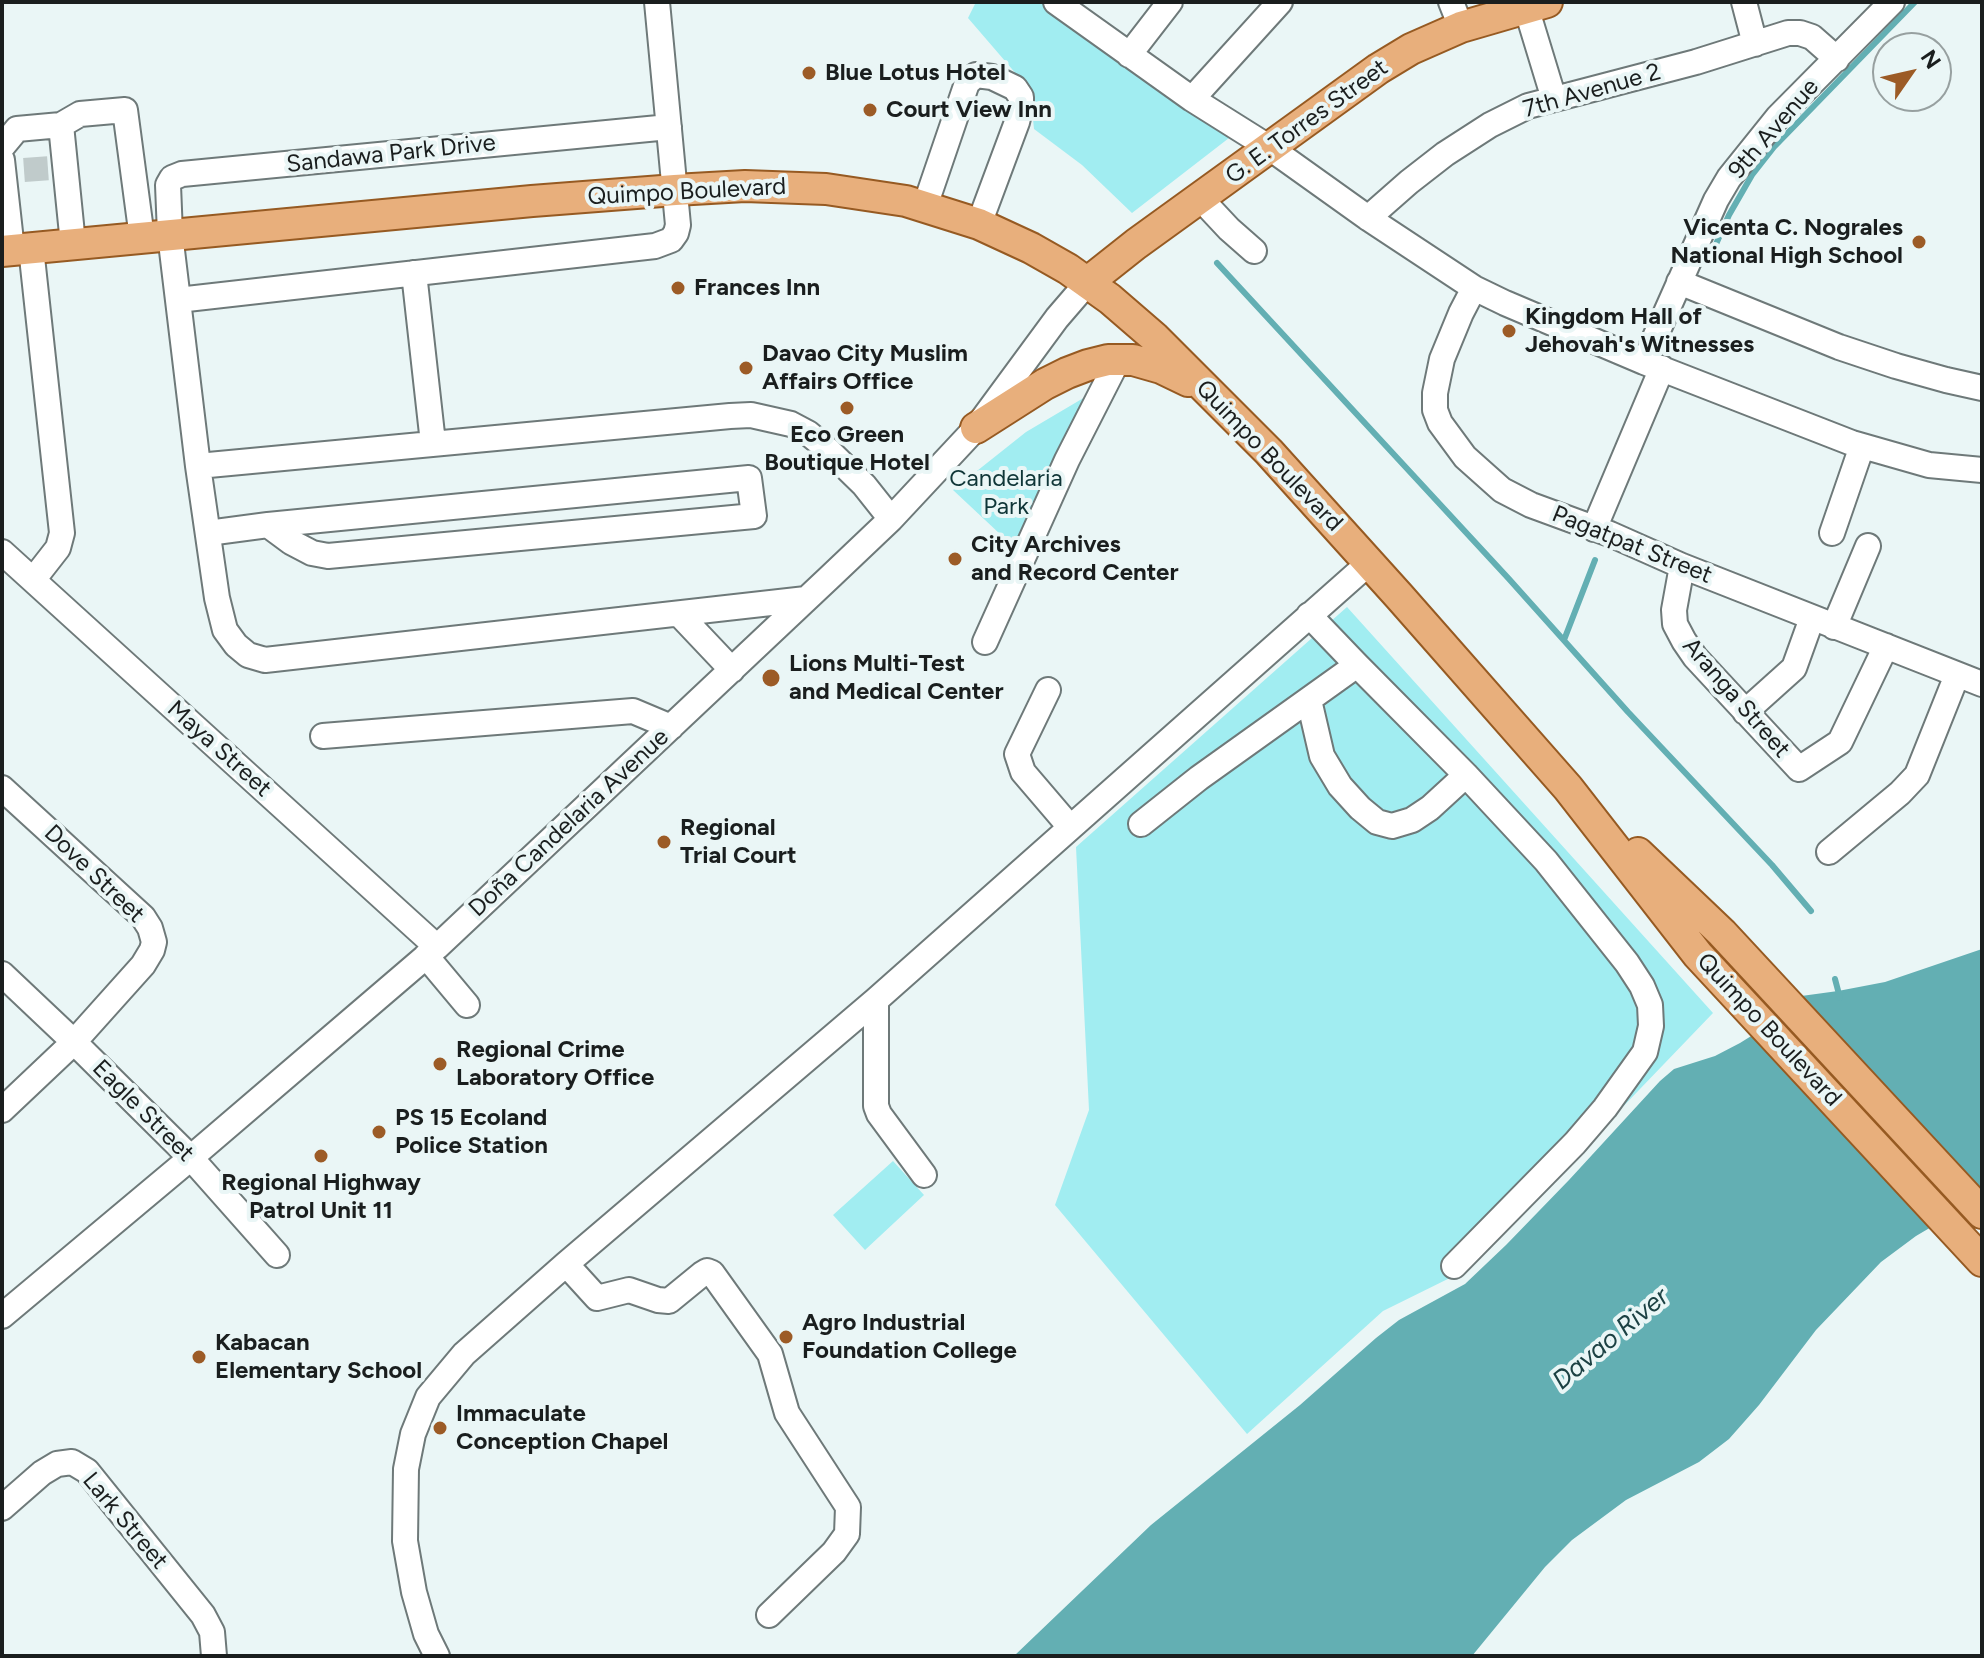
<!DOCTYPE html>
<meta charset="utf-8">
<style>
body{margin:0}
#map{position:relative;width:1984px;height:1658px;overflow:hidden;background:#eaf6f6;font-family:Figtree,sans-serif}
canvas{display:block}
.frame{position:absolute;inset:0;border:4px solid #1a1e1e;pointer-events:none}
.north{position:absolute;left:1872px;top:32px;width:80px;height:80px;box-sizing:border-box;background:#eaf6f6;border:2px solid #97a0a0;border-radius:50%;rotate:56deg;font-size:22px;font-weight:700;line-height:32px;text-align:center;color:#1a1e1e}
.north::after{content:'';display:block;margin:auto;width:28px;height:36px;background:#9c5b26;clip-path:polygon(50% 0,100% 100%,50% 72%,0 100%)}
</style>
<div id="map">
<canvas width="1984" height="1658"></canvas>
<div class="frame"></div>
<div class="north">N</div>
</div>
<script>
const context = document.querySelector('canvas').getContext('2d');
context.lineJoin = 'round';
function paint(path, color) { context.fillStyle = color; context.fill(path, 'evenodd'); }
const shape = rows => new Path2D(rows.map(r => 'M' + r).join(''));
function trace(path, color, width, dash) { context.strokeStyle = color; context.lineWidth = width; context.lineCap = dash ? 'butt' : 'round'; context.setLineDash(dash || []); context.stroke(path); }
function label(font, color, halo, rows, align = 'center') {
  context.font = font + ' Figtree,sans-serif'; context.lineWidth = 8; context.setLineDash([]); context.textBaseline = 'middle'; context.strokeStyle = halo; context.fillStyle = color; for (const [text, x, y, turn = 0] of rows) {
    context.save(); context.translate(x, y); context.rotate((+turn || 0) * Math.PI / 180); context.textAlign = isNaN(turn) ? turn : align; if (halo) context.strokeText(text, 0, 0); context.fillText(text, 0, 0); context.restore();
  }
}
const green = shape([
 [976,2,1041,2,1229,138,1132,213,1082,165,1034,129,1030,90,968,18],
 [1097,390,1016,549,953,490,1026,432],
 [1347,607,1713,1013,1466,1270,1383,1311,1247,1434,1055,1205,1089,1110,1076,847],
 [893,1161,924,1195,865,1250,833,1215]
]);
const water = shape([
 [1982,949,1982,1205,1967,1209,1938,1223,1916,1236,1881,1262,1816,1330,1759,1405,1729,1439,1699,1462,1626,1500,1572,1540,1545,1567,1472,1656,1014,1656,1151,1525,1300,1405,1376,1338,1399,1320,1465,1284,1506,1245,1569,1180,1660,1081,1674,1069,1715,1056,1740,1043,1756,1033,1794,997,1838,991,1885,982]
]);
const stream = shape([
 [1712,253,1729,215,1752,175,1774,147,1915,2],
 [1217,263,1509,579,1628,712,1772,865,1811,911],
 [1564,640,1595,560],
 [1835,979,1840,998]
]);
const minorTunnel = shape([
 [24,170,52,168]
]);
const minor = shape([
 [1056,2,1192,99,1270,148,1368,218,1474,288,1505,303,1644,362,1852,443,1929,465,1982,470],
 [1451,2,1461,27],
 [1744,2,1755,44],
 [1526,7,1554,99],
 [1129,55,1170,2],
 [1192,99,1280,2],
 [61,125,80,114,125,110,142,238],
 [669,127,182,174,172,178,168,185,170,234,198,466,217,598,225,630,236,645,248,655,265,660,806,599],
 [2,147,17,129,61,125,73,244],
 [2,160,12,250],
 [1200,198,1229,229,1254,251],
 [925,206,967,83,976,75,992,77,1015,88,1021,97,1021,106,1017,122,979,224],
 [1368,218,1409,182,1445,154,1490,125,1528,106,1696,62,1788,33,1800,33,1812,37,1837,59],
 [31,248,62,533,58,548,33,580],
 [414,273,433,443],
 [1679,282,1839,347,1896,366,1946,380,1982,388],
 [1474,288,1461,313,1442,359,1435,393,1435,410,1440,423,1465,457,1502,490,1531,505,1610,534,1682,566,1982,684],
 [178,300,655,246,671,240,676,233,678,225,657,2],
 [1644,362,1716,200,1729,178,1778,117,1892,2],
 [198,466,730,416,751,415,791,424,808,433,825,447,864,485,891,519],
 [1594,529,1662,368],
 [208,533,268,525,749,478,754,516,328,556,312,553,291,542,268,525],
 [1832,533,1862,446],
 [2,552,437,947],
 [1682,566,1674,610,1675,624,1684,641,1695,657,1799,769,1840,742,1886,646],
 [679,614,732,670],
 [1309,615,1357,665,1466,775,1546,861,1627,963,1642,986,1650,1005,1651,1026,1645,1052,1605,1108,1575,1143,1454,1266],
 [1834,627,1868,546],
 [985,642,1067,460,1118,360],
 [1048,690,1017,754,1023,772,1070,827],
 [1309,700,1322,756,1340,786,1360,808,1377,822,1392,826,1412,820,1430,808,1466,775],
 [1745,712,1794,668,1812,618],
 [323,736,633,711,671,727],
 [2,788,143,917,150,928,154,942,152,950,143,965,74,1042,2,1110],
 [1141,824,1199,778,1357,665],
 [1829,852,1900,793,1917,775,1957,675],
 [426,956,467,1005],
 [2,974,74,1042,191,1158,277,1255],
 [876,1000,876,1106,879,1114,924,1175],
 [566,1264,597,1298,629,1290,658,1300,669,1301,702,1274,707,1271,712,1273,770,1354,787,1413,848,1507,847,1534,834,1552,769,1615],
 [2,1316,180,1167,437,947,831,576,891,519,976,428,1057,318,1088,282],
 [2,1508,42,1473,57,1464,72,1462,87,1471,203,1615,212,1632,214,1656],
 [437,1656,426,1634,414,1592,405,1541,406,1469,413,1434,428,1397,464,1354,566,1264,876,1000,1369,563]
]);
const major = shape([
 [2,251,532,201,675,190,745,186,826,189,906,201,979,224,1031,248,1068,269,1110,299,1154,337,1269,452,1399,596,1568,788,1698,955,1982,1261],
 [1088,282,1136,244,1378,69,1411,49,1461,27,1547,2],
 [976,428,1045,384,1067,373,1088,365,1108,360,1133,360,1161,368,1188,381],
 [1638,853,1722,933,1982,1213]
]);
const markers = [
 [809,73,8,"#9c5b26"],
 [870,110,8,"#9c5b26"],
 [1919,242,8,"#9c5b26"],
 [678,288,8,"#9c5b26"],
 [1509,331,8,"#9c5b26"],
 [746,368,8,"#9c5b26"],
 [847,408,8,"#9c5b26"],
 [955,559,8,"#9c5b26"],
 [771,678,10,"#9c5b26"],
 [664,842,8,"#9c5b26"],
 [440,1064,8,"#9c5b26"],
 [379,1132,8,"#9c5b26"],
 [321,1156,8,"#9c5b26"],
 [786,1337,8,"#9c5b26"],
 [199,1357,8,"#9c5b26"],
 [440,1428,8,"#9c5b26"]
];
const poiNames = [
 ["Blue Lotus Hotel",825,73],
 ["Court View Inn",886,110],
 ["Vicenta C. Nograles",1903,228,"right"],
 ["National High School",1903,256,"right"],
 ["Frances Inn",694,288],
 ["Kingdom Hall of",1525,317],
 ["Jehovah's Witnesses",1525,345],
 ["Davao City Muslim",762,354],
 ["Affairs Office",762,382],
 ["Eco Green",847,435,"center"],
 ["Boutique Hotel",847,463,"center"],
 ["City Archives",971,545],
 ["and Record Center",971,573],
 ["Lions Multi-Test",789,664],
 ["and Medical Center",789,692],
 ["Regional",680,828],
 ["Trial Court",680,856],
 ["Regional Crime",456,1050],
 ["Laboratory Office",456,1078],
 ["PS 15 Ecoland",395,1118],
 ["Police Station",395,1146],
 ["Regional Highway",321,1183,"center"],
 ["Patrol Unit 11",321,1211,"center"],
 ["Agro Industrial",802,1323],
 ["Foundation College",802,1351],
 ["Kabacan",215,1343],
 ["Elementary School",215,1371],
 ["Immaculate",456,1414],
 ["Conception Chapel",456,1442]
];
const streetNames = [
 ["7th Avenue 2",1592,91,-16],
 ["G. E. Torres Street",1307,122,-36],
 ["9th Avenue",1774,129,-49],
 ["Sandawa Park Drive",391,154,-6],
 ["Quimpo Boulevard",687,192,-3],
 ["Quimpo Boulevard",1269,456,46],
 ["Pagatpat Street",1632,545,22],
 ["Aranga Street",1736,698,49],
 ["Maya Street",219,749,42],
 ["Doña Candelaria Avenue",569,823,-43],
 ["Dove Street",94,874,44],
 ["Quimpo Boulevard",1769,1030,47],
 ["Eagle Street",143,1111,45],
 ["Lark Street",125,1521,50]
];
const parkNames = [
 ["Candelaria",1006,479],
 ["Park",1006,507]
];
const waterNames = [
 ["Davao River",1611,1339,-40]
];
paint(green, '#a1edf1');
paint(water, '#63afb3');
trace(stream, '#63afb3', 6);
trace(minorTunnel, '#c0cbcb', 24, [24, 12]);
trace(minor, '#6e7979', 28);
trace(major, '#965a22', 34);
trace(minor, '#fff', 24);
trace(major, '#e8af7c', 30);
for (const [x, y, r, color] of markers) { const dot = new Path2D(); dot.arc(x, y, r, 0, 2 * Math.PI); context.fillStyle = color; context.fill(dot); trace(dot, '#eaf6f6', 3); }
label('bold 24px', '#1a1e1e', '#eaf6f6', poiNames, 'left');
label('24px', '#1a1e1e', '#eaf6f6', streetNames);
label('24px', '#0f3537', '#eaf6f6', parkNames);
label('italic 26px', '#1c4143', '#eaf6f6', waterNames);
</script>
